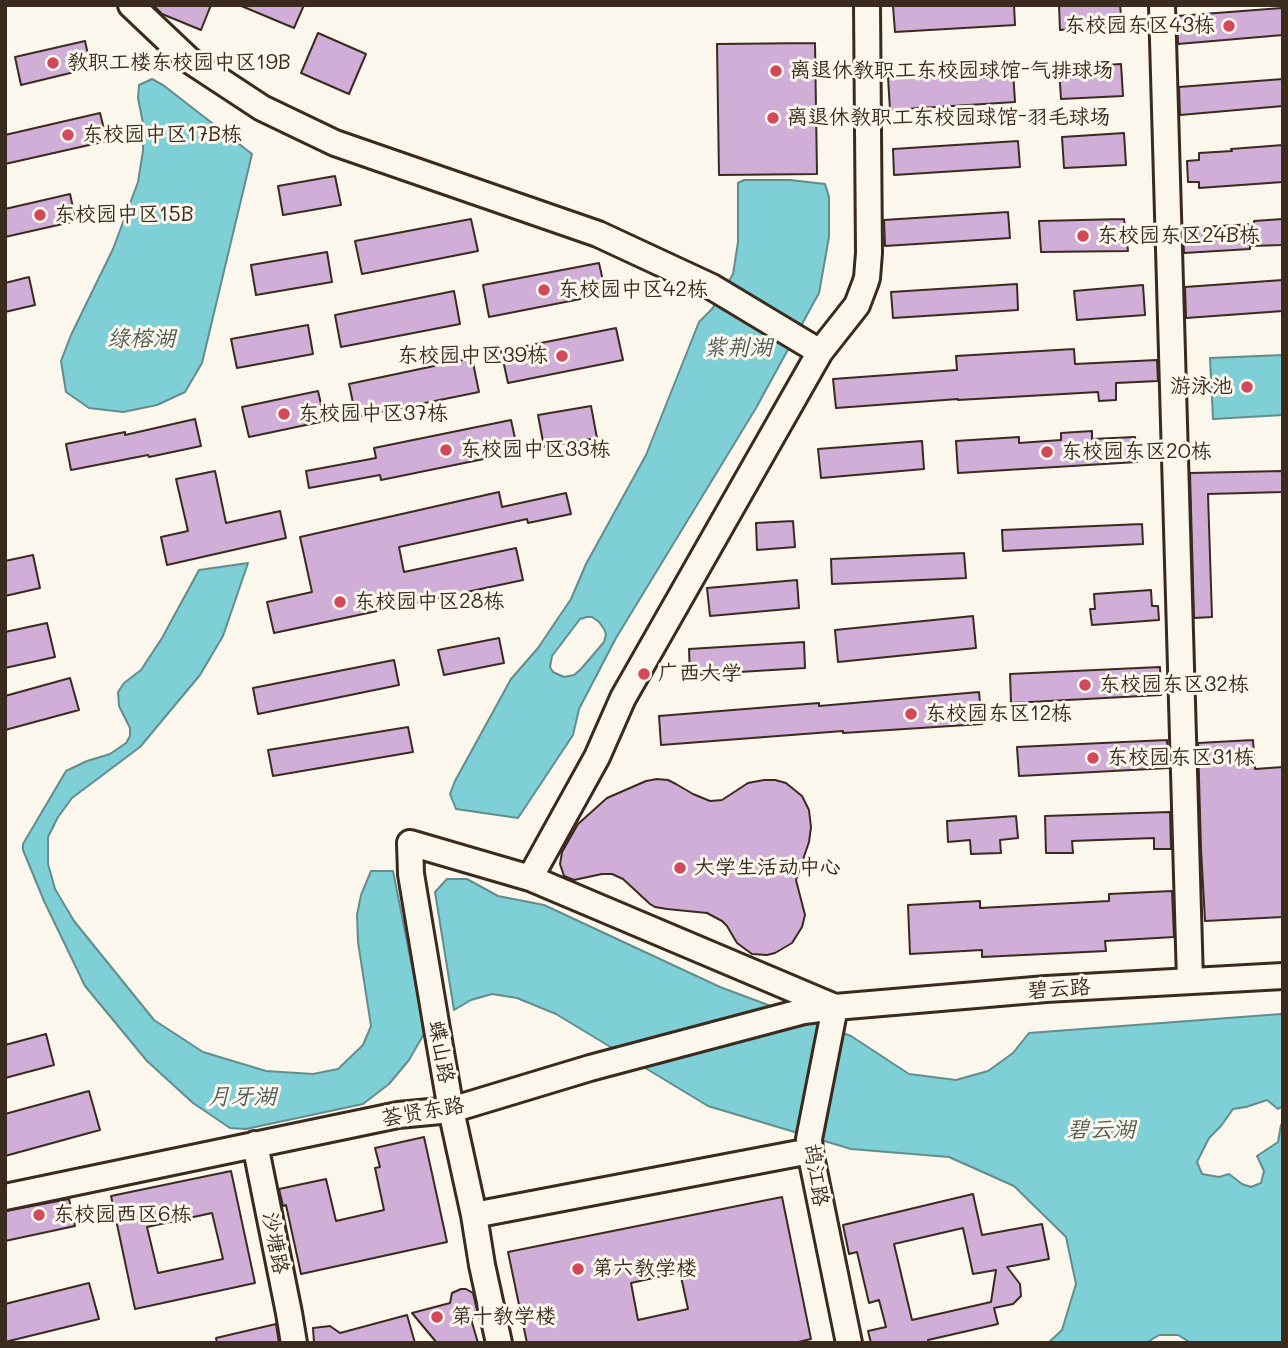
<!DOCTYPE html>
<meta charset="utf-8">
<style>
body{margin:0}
#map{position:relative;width:1288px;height:1348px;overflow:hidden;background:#fbf7ec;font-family:Mali,sans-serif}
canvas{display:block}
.frame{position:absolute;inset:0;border:7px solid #3b2a1e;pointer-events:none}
</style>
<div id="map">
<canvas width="1288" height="1348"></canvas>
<div class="frame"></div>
</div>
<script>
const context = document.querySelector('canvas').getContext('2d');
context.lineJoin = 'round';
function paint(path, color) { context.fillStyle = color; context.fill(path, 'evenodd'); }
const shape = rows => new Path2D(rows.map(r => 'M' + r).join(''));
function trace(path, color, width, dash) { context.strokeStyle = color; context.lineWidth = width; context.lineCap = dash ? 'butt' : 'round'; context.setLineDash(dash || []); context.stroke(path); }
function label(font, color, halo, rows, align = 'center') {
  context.font = font + ' Mali,"LXGW WenKai TC",sans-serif'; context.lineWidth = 6; context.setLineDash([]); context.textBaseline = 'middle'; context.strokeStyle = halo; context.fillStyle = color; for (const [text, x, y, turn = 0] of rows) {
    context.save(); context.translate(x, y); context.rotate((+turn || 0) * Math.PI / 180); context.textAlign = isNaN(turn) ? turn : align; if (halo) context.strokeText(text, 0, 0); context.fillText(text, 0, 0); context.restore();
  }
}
const water = shape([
 [152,79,163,85,252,154,202,363,185,392,157,405,123,412,89,408,66,392,61,361,71,335,113,249,138,182,143,151,143,123,138,98,139,85,152,79],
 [744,180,790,180,825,184,829,197,829,237,819,293,756,408,616,638,579,709,573,735,518,818,456,809,450,794,455,781,511,679,538,648,571,599,586,564,646,455,699,322,712,309,733,274,738,242,738,183,744,180],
 [587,617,592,617,599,622,604,629,606,634,604,642,581,669,574,675,564,677,553,672,550,667,552,656,580,619,587,617],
 [1283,355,1283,415,1213,419,1210,358,1283,355],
 [248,563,223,636,200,675,140,747,72,798,58,817,48,837,48,864,55,889,74,921,154,1020,203,1052,266,1071,313,1074,338,1069,363,1045,371,1026,358,942,357,915,361,895,371,871,393,871,425,1032,409,1060,389,1084,363,1104,246,1129,230,1128,193,1103,147,1061,85,986,44,901,23,850,23,844,66,771,87,761,110,754,126,743,130,736,130,728,119,706,118,692,124,683,141,670,162,638,199,570,248,563],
 [447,879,467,879,498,896,544,905,720,987,851,1036,909,1074,956,1080,988,1071,1013,1053,1029,1033,1281,1014,1283,1016,1283,1106,1278,1109,1267,1100,1246,1107,1233,1109,1221,1126,1209,1138,1197,1162,1202,1174,1219,1177,1229,1174,1242,1184,1251,1187,1261,1183,1264,1171,1257,1156,1278,1142,1281,1125,1283,1126,1283,1343,1191,1343,1178,1335,1159,1335,1146,1343,1048,1343,1062,1330,1076,1284,1066,1237,1014,1186,949,1157,851,1149,708,1106,556,1014,517,998,492,994,471,1000,454,1010,435,892,447,879]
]);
const building = shape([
 [153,5,211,5,201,30,162,14,153,5],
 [239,5,304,5,294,28,239,5],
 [911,5,1014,5,1015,25,895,32,893,6,911,5],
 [1059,5,1120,5,1122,26,1060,30,1059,5],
 [1282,8,1283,35,1178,44,1177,16,1282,8],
 [318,33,366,54,349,94,301,73,318,33],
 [85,41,91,68,21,85,15,57,85,41],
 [815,43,817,174,719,175,717,44,815,43],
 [1121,64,1123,96,1061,99,1059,68,1121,64],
 [1013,71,1015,102,890,110,888,77,1013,71],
 [1283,79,1283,106,1180,115,1179,87,1283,79],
 [100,113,107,141,5,164,5,135,100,113],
 [1124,133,1126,165,1064,168,1062,137,1124,133],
 [1018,141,1020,167,894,175,893,149,1018,141],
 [1283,145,1283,182,1199,188,1199,182,1188,182,1187,161,1199,160,1199,153,1232,151,1231,149,1283,145],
 [335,176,341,205,283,215,278,186,335,176],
 [70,194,76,221,5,237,5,209,70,194],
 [1008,212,1010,238,885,246,884,220,1008,212],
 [471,219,478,251,362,274,355,241,471,219],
 [1124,219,1128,251,1041,252,1039,221,1124,219],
 [1283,219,1283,245,1250,246,1250,249,1184,253,1183,228,1254,224,1254,221,1283,219],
 [327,252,332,282,256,295,251,265,327,252],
 [599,263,606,294,489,317,483,285,599,263],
 [29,277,35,305,5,312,5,283,29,277],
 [1283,280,1283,311,1186,318,1185,287,1283,280],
 [1017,284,1018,310,893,318,891,292,1017,284],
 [1143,285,1145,315,1077,320,1074,291,1143,285],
 [454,291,460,324,341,347,335,315,454,291],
 [308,325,313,354,237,368,231,339,308,325],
 [616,328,623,360,508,383,501,351,616,328],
 [1074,349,1075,364,1157,360,1158,381,1116,383,1116,400,1099,401,1098,392,958,400,958,399,836,408,833,379,957,370,956,356,1074,349],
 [472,358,479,392,356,417,349,384,472,358],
 [318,391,325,421,249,437,242,407,318,391],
 [591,406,597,438,544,447,538,415,591,406],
 [195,419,201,446,149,457,148,455,71,470,66,444,125,432,125,435,195,419],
 [511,420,518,452,381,480,380,475,309,488,306,471,376,458,374,448,511,420],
 [1092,431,1092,439,1135,437,1137,462,958,473,956,441,1019,437,1019,443,1061,440,1061,433,1092,431],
 [922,441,924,469,821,478,818,449,922,441],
 [215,471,226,523,280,511,286,538,167,565,161,537,188,531,176,479,215,471],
 [1283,471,1283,492,1208,494,1212,617,1194,618,1190,473,1283,471],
 [499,492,502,507,566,493,571,514,528,523,527,519,399,547,404,572,516,548,523,580,274,633,267,602,312,592,300,537,499,492],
 [793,521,795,547,757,550,756,523,793,521],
 [1142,524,1143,544,1003,551,1002,530,1142,524],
 [964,553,966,578,832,584,831,559,964,553],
 [33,555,40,588,5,596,5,561,33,555],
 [797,580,799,608,710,616,707,588,797,580],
 [1151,590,1152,606,1158,606,1159,620,1092,625,1090,609,1095,609,1094,594,1151,590],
 [973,616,976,648,838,662,835,630,973,616],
 [47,623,55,657,5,668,5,632,47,623],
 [499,638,504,663,444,675,438,650,499,638],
 [804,642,805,668,690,675,689,649,804,642],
 [394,660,399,685,258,714,253,688,394,660],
 [1160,667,1161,695,1011,703,1010,674,1160,667],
 [70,678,79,710,5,730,5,696,70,678],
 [979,692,982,724,843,733,843,731,661,745,659,716,819,703,819,706,979,692],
 [408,727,413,752,273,776,268,750,408,727],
 [1167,740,1169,768,1019,776,1017,747,1167,740],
 [1253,740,1255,769,1283,767,1283,917,1205,921,1201,849,1198,743,1253,740],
 [657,779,668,780,676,784,693,794,710,801,722,800,748,783,764,780,775,780,786,783,802,796,809,810,811,827,809,842,796,880,805,915,802,927,792,943,775,953,767,955,752,954,737,943,727,926,722,921,707,913,667,909,655,907,650,904,623,879,612,874,602,874,574,880,564,876,560,864,562,852,578,824,607,798,646,781,657,779],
 [1170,812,1171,849,1154,849,1154,838,1072,841,1073,853,1046,853,1045,816,1170,812],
 [1016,816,1018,838,1000,840,1001,853,971,854,970,840,948,842,947,821,1016,816],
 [1172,891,1174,937,1105,941,1106,951,982,957,982,950,910,954,908,905,980,901,980,908,1109,901,1109,894,1172,891],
 [46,1034,54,1065,5,1078,5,1045,46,1034],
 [89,1091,100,1130,5,1156,5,1114,89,1091],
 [424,1137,447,1242,301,1274,286,1205,283,1206,279,1189,326,1179,336,1221,384,1210,375,1168,380,1167,375,1148,424,1137],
 [231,1171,255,1283,135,1309,111,1196,231,1171],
 [212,1213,223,1259,158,1273,147,1227,212,1213],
 [973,1194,982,1235,1042,1224,1049,1259,1007,1267,1020,1284,1021,1296,1013,1304,994,1308,998,1324,928,1340,929,1343,871,1343,868,1331,886,1327,879,1300,869,1303,857,1252,849,1254,843,1225,973,1194],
 [963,1228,973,1274,996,1270,991,1302,912,1320,894,1244,963,1228],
 [782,1197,811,1339,794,1343,527,1343,508,1252,782,1197],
 [680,1272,688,1309,638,1320,631,1283,680,1272],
 [69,1199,75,1226,5,1241,5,1211,69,1199],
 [89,1283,99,1319,5,1342,5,1304,89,1283],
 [461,1289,466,1289,473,1293,478,1314,471,1319,478,1343,437,1343,412,1313,450,1303,452,1293,461,1289],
 [407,1315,415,1343,314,1343,313,1328,330,1326,340,1333,407,1315],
 [276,1324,279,1343,217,1343,216,1338,276,1324]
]);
const minor = shape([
 [131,5,189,60,262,108,335,143,598,234,712,287,820,352],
 [1162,5,1190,981],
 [530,878,597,757,623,698,820,352,857,305,865,284,867,278,869,253,867,5],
 [835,1007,809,1139,810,1151,849,1343],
 [255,1144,289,1313,294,1343],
 [5,1197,398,1115,451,1110,590,1068,804,1011,835,1007,1046,989,1283,976],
 [474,1215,810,1151],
 [499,1343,482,1265,474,1215,451,1110,437,1029,411,874,410,843,530,878,835,1007]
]);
const markers = [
 [1229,26,7,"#d1495b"],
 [53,63,7,"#d1495b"],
 [776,71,7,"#d1495b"],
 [773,118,7,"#d1495b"],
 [68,135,7,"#d1495b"],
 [40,215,7,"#d1495b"],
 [1083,236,7,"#d1495b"],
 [544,290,7,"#d1495b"],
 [562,356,7,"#d1495b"],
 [1247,387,7,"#d1495b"],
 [284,414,7,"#d1495b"],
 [446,450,7,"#d1495b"],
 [1047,452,7,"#d1495b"],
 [340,602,7,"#d1495b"],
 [644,674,7,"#d1495b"],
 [1085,685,7,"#d1495b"],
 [911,714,7,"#d1495b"],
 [1093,758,7,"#d1495b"],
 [680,868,7,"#d1495b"],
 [39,1215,7,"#d1495b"],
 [578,1269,7,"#d1495b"],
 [437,1317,7,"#d1495b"]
];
const poiNames = [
 ["东校园东区43栋",1215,26,"right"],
 ["教职工楼东校园中区19B",67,63],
 ["离退休教职工东校园球馆-气排球场",790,71],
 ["离退休教职工东校园球馆-羽毛球场",787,118],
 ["东校园中区17B栋",82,135],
 ["东校园中区15B",54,215],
 ["东校园东区24B栋",1097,236],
 ["东校园中区42栋",558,290],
 ["东校园中区39栋",548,356,"right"],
 ["游泳池",1233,387,"right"],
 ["东校园中区37栋",298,414],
 ["东校园中区33栋",460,450],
 ["东校园东区20栋",1061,452],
 ["东校园中区28栋",354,602],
 ["广西大学",658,674],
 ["东校园东区32栋",1099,685],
 ["东校园东区12栋",925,714],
 ["东校园东区31栋",1107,758],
 ["大学生活动中心",694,868],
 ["东校园西区6栋",53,1215],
 ["第六教学楼",592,1269],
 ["第十教学楼",451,1317]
];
const streetNames = [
 ["碧云路",1059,989,-4],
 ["蝶山路",441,1052,80],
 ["荟贤东路",423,1112,-10],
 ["鸪江路",816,1175,81],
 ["沙塘路",275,1243,79]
];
const waterNames = [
 ["绿榕湖",141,339],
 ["紫荆湖",738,348],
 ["月牙湖",242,1097],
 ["碧云湖",1101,1130]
];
paint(water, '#7ecfd6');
trace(water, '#638d8c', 2);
paint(building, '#d0aed8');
trace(building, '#3b2a1e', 2);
trace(minor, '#3b2a1e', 30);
trace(minor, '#fbf7ec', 24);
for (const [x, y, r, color] of markers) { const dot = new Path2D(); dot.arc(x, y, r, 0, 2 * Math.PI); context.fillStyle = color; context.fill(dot); trace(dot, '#fbf7ec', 2.5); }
label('21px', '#3b2a1e', '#fbf7ec', poiNames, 'left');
label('21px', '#3b2a1e', '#fbf7ec', streetNames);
label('italic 23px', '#4f5c55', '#fbf7ec', waterNames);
</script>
